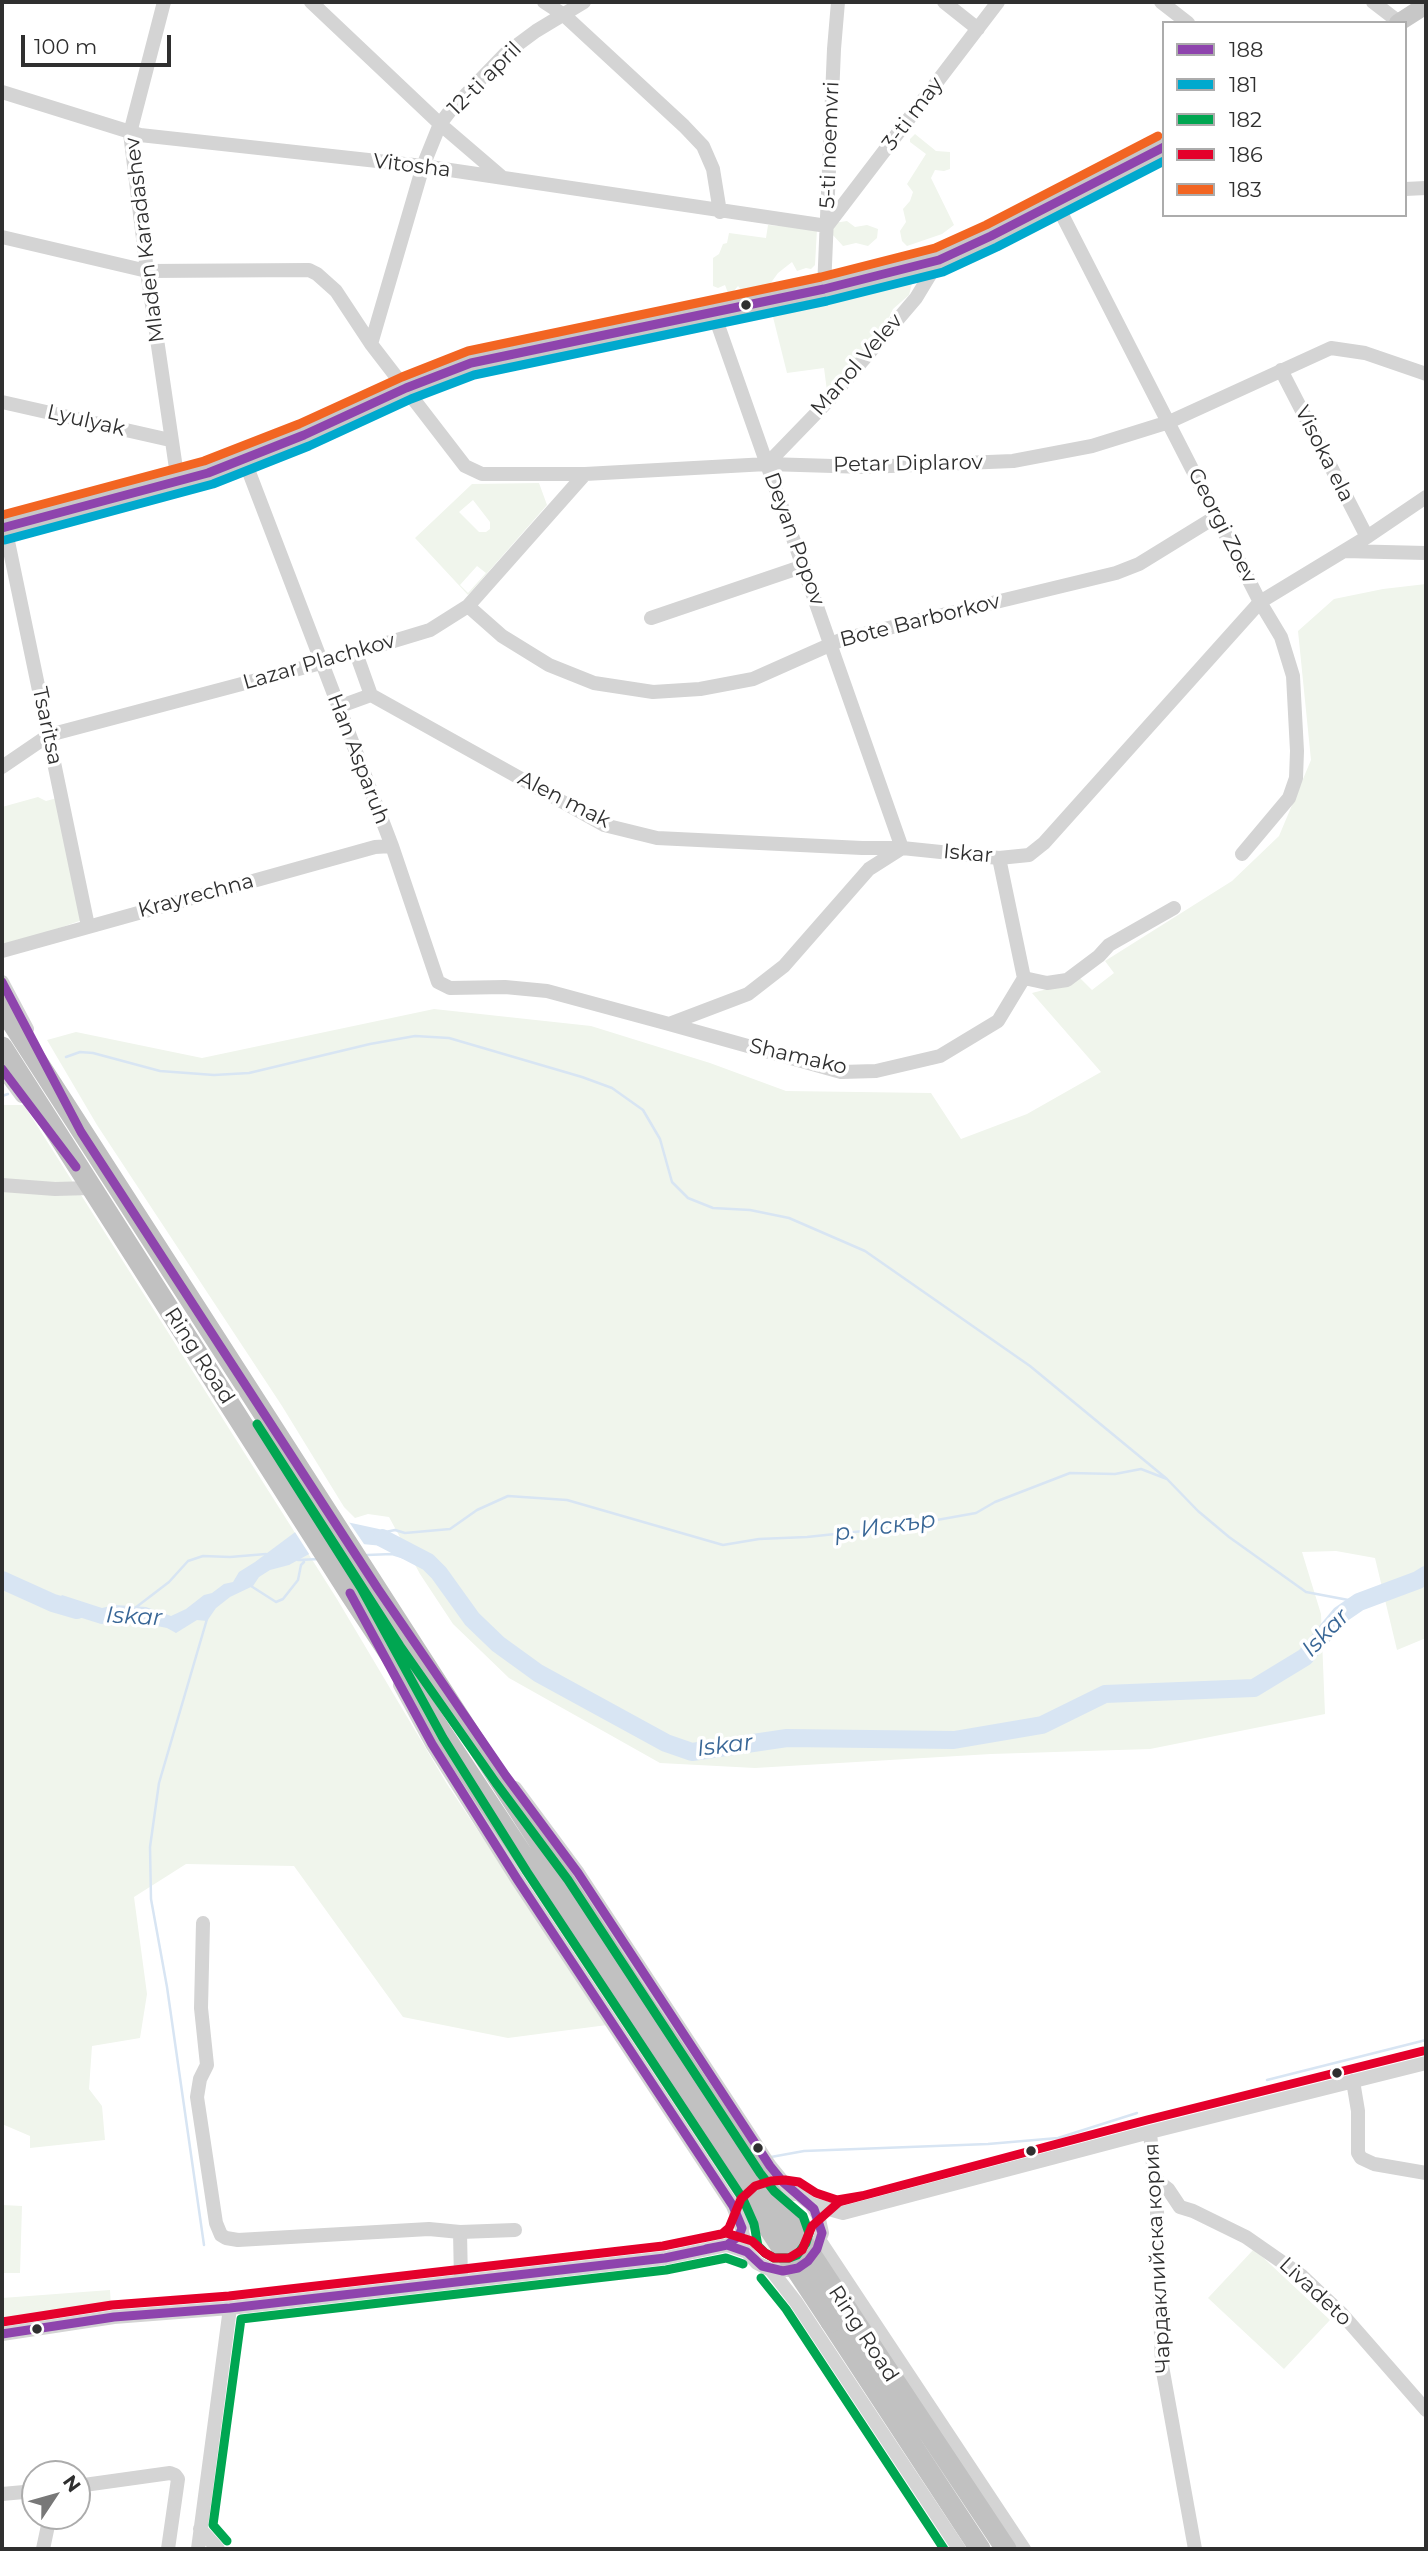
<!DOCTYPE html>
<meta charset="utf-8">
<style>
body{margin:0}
#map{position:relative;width:1428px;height:2551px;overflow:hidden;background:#fff;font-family:Montserrat,sans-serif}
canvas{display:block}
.frame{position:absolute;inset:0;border:4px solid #2f2f2f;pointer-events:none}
.legend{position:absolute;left:1162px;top:21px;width:245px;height:196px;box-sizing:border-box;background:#fff;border:2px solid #acacac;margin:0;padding:9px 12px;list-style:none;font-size:21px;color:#2f2f2f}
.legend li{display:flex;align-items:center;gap:14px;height:35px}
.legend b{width:35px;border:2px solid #acacac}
.north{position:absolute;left:21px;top:2460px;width:70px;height:70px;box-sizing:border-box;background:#fff;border:2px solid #acacac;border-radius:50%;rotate:54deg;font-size:19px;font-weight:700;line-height:28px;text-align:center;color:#2f2f2f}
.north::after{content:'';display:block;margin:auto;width:24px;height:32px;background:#787878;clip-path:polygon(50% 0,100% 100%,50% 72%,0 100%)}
.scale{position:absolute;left:21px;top:35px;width:150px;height:32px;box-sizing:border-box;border:4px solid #2f2f2f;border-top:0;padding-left:9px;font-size:21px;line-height:24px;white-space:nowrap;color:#2f2f2f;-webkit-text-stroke:5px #fff;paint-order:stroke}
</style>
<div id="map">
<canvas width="1428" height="2551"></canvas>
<div class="frame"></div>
<ul class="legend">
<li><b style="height:9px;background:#8e44ad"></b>188</li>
<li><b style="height:9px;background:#00a9ce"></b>181</li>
<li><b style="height:9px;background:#00a651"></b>182</li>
<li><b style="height:9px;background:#e4002b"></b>186</li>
<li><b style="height:9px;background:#f26522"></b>183</li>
</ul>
<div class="north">N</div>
<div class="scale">100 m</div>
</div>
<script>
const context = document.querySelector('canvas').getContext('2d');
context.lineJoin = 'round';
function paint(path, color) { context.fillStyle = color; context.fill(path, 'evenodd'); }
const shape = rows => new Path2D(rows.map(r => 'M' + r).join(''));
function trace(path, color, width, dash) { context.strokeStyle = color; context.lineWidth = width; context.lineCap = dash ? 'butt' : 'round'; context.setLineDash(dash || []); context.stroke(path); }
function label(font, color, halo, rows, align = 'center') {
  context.font = font + ' Montserrat,sans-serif'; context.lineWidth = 7; context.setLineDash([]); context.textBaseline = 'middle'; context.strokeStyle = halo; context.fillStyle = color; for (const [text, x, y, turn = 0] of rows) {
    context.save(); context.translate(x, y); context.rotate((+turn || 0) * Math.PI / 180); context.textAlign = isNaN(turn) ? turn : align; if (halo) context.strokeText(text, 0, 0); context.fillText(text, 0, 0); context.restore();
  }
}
const green = shape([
 [915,134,936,151,950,152,950,169,944,171,935,170,931,178,954,225,942,234,907,246,902,241,900,231,906,222,903,209,910,201,913,192,907,184,926,154,910,142,910,139],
 [847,221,855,227,867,225,878,229,877,238,868,246,856,243,843,246,831,233,834,223],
 [768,225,817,229,815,265,811,269,806,268,797,271,792,262,778,273,770,284,743,292,738,286,733,292,728,293,725,285,718,288,713,286,713,258,719,254,723,244,727,243,729,233,766,238],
 [913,280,909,295,893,309,886,324,827,391,824,368,787,373,770,305],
 [539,483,547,505,468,595,415,538,472,484],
 [473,500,490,522,490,529,486,532,479,532,459,512],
 [477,566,486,573,468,593,460,585],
 [1426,584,1426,1638,1397,1650,1375,1558,1336,1551,1302,1552,1321,1614,1325,1714,1150,1749,991,1754,755,1768,660,1763,509,1678,453,1624,420,1574,389,1517,368,1514,355,1518,344,1507,282,1406,97,1125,47,1040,76,1032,202,1058,434,1009,591,1026,710,1063,786,1091,931,1093,961,1139,1027,1114,1101,1072,1032,993,1055,987,1079,977,1092,990,1114,973,1105,961,1232,881,1279,836,1311,760,1298,631,1334,599,1383,589],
 [38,797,46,801,57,798,82,920,2,949,2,807],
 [2,1105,24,1105,337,1599,447,1784,607,2025,508,2038,403,2017,294,1866,186,1864,134,1897,147,1994,140,2038,92,2046,89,2089,102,2106,105,2140,30,2148,30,2136,2,2124],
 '751 2232a30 30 0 1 1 60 0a30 30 0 1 1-60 0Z',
 [2,2205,22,2206,20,2273,2,2273],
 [1254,2249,1330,2320,1284,2369,1208,2298],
 [110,2290,111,2307,2,2322,2,2298]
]);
const water = shape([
 [342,1521,379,1529,404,1548,341,1542,324,1546,289,1565,270,1570,259,1577,253,1586,230,1597,216,1608,207,1621,197,1620,176,1633,167,1628,147,1624,122,1622,101,1624,50,1608,62,1595,102,1608,115,1605,146,1607,171,1616,186,1609,204,1595,212,1593,224,1584,233,1582,239,1572,255,1562,298,1530]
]);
const pier = shape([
 [342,1518,347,1519,366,1547,341,1546,326,1550,311,1557,293,1529,317,1519]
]);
const stream = shape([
 [66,1057,80,1052,93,1053,160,1071,214,1075,249,1073,370,1044,415,1036,449,1038,582,1077,612,1088,643,1110,660,1139,672,1182,688,1198,713,1208,750,1210,789,1218,865,1251,1030,1366,1167,1479],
 [2,1096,8,1094],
 [381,1533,395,1530,405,1533,450,1529,477,1510,508,1496,567,1500,723,1545,759,1539,807,1537,892,1528,976,1513,995,1502,1070,1473,1115,1474,1141,1469,1167,1479,1198,1511,1229,1537,1306,1592,1359,1602],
 [367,1555,392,1554,418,1562,428,1562],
 [298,1560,319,1559],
 [251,1586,276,1602,283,1599,298,1580,301,1565,304,1562],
 [135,1608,169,1582,188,1561,203,1556,230,1557,266,1554],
 [1267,2080,1426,2040],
 [771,2157,804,2151,988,2144,1058,2138,1137,2113],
 [204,2245,167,1987,151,1899,150,1847,159,1783,207,1619]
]);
const river = shape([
 [382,1538,428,1562,439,1573,472,1619,498,1644,538,1673,666,1743,692,1752,787,1738,954,1740,1042,1725,1105,1694,1254,1688,1305,1657,1340,1615,1359,1602,1418,1580,1426,1575],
 [2,1580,53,1603,77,1610]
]);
const minor = shape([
 [164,2,130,133,147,271,178,482],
 [311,2,440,124,503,178],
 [544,2,564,15,684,126,703,146,713,169,720,212],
 [944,2,978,29],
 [1161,2,1188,23],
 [1373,2,1399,22],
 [2,92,140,135,423,166,827,226,998,2],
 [1405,189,1426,188],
 [1056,203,1260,602,1281,637,1293,676,1297,751,1296,778,1289,798,1242,854],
 [2,237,147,271,309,270,317,274,336,291,371,344,465,466,482,474,585,474,767,464,866,467,1013,461,1092,446,1169,422,1331,348,1365,353,1426,374],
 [824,289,834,49,838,2],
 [371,344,423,166,440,124,450,111,505,54,536,31,584,2],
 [1281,370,1367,537],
 [2,402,170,440],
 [244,459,392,846,438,982,450,988,505,987,547,991,669,1024,748,994,784,966,869,869,902,848,999,858,1029,855,1044,843,1260,602,1367,537,1426,497],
 [767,464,829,400,916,298,939,260],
 [5,527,88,926],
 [1344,551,1426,553],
 [468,606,502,636,549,665,594,683,653,692,700,689,753,679,843,639,1116,573,1139,564,1217,516],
 [651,618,804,566],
 [356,653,371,695],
 [371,695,604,825,657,838,862,848,902,848,713,311],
 [338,707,371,695],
 [2,767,49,735,321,663,430,630,468,606,585,474],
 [2,951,375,847,392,846],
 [1024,978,1047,983,1067,980,1099,956,1109,945,1174,908],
 [2,982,27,1029],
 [669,1024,841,1072,876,1071,940,1056,998,1021,1024,978,999,858],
 [2,1069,22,1096],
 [2,1185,55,1189,91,1188],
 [400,1685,432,1744,517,1879,733,2206,742,2228],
 [515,1788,578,1873,770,2166,783,2182,811,2204,818,2215,822,2233,812,2257,804,2265,791,2270,771,2270,757,2263,747,2252,742,2231,745,2216,755,2201,766,2195,779,2192,796,2194],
 [203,1923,201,2008,207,2065,200,2079,197,2097,216,2223,221,2235,226,2238,238,2240,429,2229,460,2232,461,2281],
 [1353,2081,1358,2111,1358,2153,1361,2158,1374,2164,1426,2173],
 [1150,2132,1157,2211,1162,2366,1195,2549],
 [1155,2179,1168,2189,1180,2207,1193,2211,1246,2237,1302,2276,1342,2314,1426,2410],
 [811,2204,843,2213,1150,2132,1426,2063],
 [460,2232,515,2230],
 [820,2241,1024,2549],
 [771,2270,796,2302,959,2549],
 [2,2334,114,2317,230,2308,665,2258,727,2245,747,2252],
 [77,2486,170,2473,175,2475,178,2479,168,2549],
 [2,2494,35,2491],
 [200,2529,218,2549],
 [43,2549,50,2516],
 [198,2549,230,2308]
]);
const major = shape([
 [1398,23,1426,5],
 [2,528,208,473,304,435,406,388,471,363,824,289,939,260,991,236,1164,147]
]);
const highway = shape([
 [2,1007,641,2000,735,2139],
 [2,1047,351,1595,718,2151],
 [848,2311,1006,2549],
 [831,2322,980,2549]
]);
const highwayBridge = shape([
 [735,2139,848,2311],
 [718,2151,831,2322]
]);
const bus1 = shape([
 [2,528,208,473,304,435,406,388,471,363,824,289,939,260,991,236,1164,147],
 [2,982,81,1132,378,1589,506,1776,578,1873,770,2166,783,2182,814,2209,822,2233,817,2249,808,2261,798,2268,783,2271,762,2266,747,2252,727,2245,665,2258,230,2308,114,2317,2,2334],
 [2,1069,76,1167],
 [350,1593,432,1744,517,1879,733,2206,742,2228,739,2236,727,2245,706,2249]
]);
const bus2 = shape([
 [5,540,213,484,309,446,411,399,474,375,827,301,943,272,997,247,1164,161]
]);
const bus3 = shape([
 [257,1424,400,1646,496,1783,568,1880,760,2173,774,2191,803,2216,809,2233,806,2243,797,2255,789,2258,774,2258,765,2253,758,2246,754,2224,743,2199,527,1872,443,1738,361,1588,257,1424],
 [761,2278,786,2309,944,2549],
 [227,2541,213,2525,241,2319,666,2270,726,2258,743,2264]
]);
const bus4 = shape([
 [702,2238,722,2234,729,2228,741,2199,755,2186,771,2181,785,2180,799,2182,816,2193,837,2200,861,2196],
 [2,2322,112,2305,229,2296,663,2246,726,2233,752,2241,765,2253,774,2258,789,2258,802,2250,812,2226,839,2202,1147,2120,1423,2051]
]);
const bus5 = shape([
 [2,515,204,461,299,424,402,377,468,351,821,277,935,248,986,225,1158,136]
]);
const markers = [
 [746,305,6,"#2f2f2f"],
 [1337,2073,6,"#2f2f2f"],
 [758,2148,6,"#2f2f2f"],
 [1031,2151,6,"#2f2f2f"],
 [37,2329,6,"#2f2f2f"]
];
const streetNames = [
 ["12-ti april",485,79,-45],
 ["3-ti may",913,114,-53],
 ["5-ti noemvri",830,145,-88],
 ["Vitosha",412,166,7],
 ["Mladen Karadashev",145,240,-97],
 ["Manol Velev",857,365,-49],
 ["Lyulyak",86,421,13],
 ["Visoka ela",1324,454,63],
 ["Petar Diplarov",908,464,-1],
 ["Georgi Zoev",1222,526,63],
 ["Deyan Popov",794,539,70],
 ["Bote Barborkov",920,621,-14],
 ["Lazar Plachkov",319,662,-16],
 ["Tsaritsa",47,726,78],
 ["Han Asparuh",358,759,69],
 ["Alen mak",564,800,27],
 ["Iskar",968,854,5],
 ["Krayrechna",196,896,-15],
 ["Shamako",798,1057,13],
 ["Ring Road",199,1356,57],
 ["Чардаклийска кория",1158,2258,-93],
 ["Livadeto",1315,2292,43],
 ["Ring Road",863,2334,57]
];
const waterNames = [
 ["р. Искър",885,1527,-8],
 ["Iskar",134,1617,3],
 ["Iskar",1326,1633,-46],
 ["Iskar",725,1746,-7]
];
paint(green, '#f0f5ec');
paint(water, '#d8e5f3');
paint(pier, '#fff');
trace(stream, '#d8e5f3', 2.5);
trace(river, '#d8e5f3', 18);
trace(minor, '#d4d4d4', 14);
trace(major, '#c7c7c7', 18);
trace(highway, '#c1c1c1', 21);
trace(highwayBridge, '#c1c1c1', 21);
trace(bus1, '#8e44ad', 9);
trace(bus2, '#00a9ce', 9);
trace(bus3, '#00a651', 9);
trace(bus4, '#e4002b', 9);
trace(bus5, '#f26522', 9);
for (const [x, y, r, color] of markers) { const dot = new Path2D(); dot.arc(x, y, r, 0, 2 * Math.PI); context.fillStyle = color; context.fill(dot); trace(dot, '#fff', 2.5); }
label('21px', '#2f2f2f', '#fff', streetNames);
label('italic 23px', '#386696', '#fff', waterNames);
</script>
